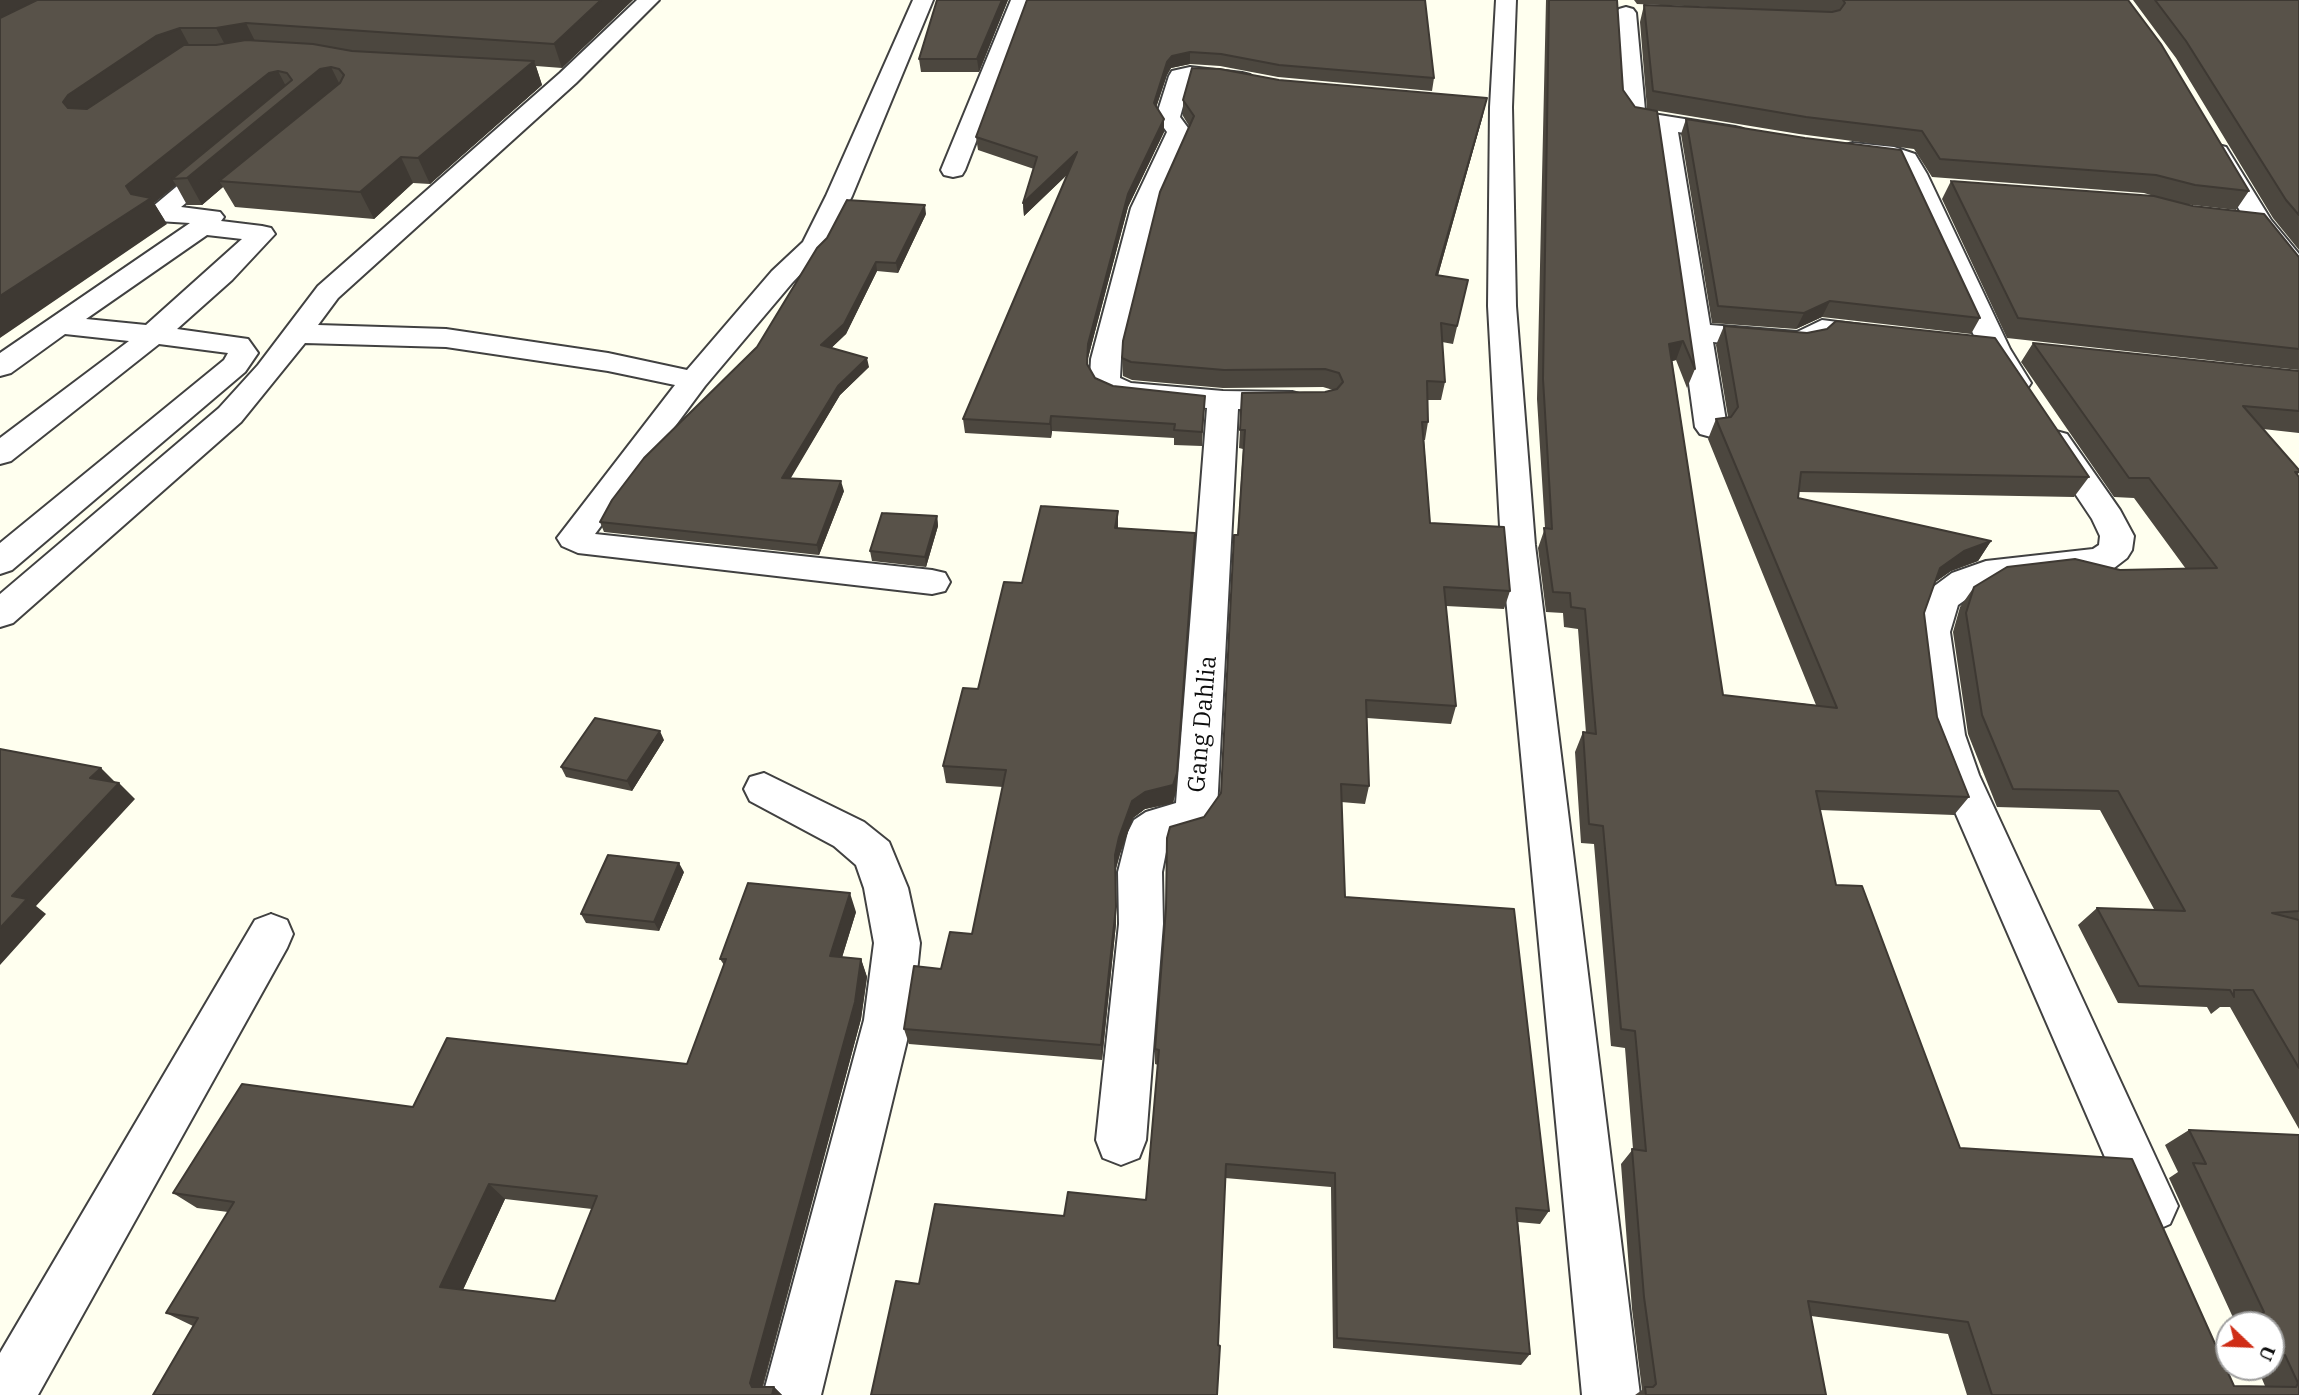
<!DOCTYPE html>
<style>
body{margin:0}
#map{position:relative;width:2299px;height:1395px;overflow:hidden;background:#ffffef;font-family:"IBM Plex Serif",serif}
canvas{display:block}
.north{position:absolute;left:2215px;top:1311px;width:70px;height:70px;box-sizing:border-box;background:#fff;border:2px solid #9f9f9f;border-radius:50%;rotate:113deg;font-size:19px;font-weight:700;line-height:28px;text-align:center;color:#0e0e0e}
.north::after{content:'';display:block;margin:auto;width:24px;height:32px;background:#cf2d16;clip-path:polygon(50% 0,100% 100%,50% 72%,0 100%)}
</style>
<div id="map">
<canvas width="2299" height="1395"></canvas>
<div class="north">U</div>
</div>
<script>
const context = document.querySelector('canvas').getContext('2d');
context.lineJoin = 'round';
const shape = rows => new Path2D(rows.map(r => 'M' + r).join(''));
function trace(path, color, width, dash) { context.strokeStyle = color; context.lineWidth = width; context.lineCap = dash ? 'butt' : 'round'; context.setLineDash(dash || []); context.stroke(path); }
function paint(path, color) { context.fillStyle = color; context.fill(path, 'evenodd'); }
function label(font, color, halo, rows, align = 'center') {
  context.font = font + ' "IBM Plex Serif",serif'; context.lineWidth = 7; context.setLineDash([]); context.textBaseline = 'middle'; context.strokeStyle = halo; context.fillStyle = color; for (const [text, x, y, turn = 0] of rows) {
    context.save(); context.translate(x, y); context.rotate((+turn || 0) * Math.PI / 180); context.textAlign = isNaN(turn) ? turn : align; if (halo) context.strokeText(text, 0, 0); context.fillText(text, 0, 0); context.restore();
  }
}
const minor = shape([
 [637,0,659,0,576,83,338,298,318,325,446,329,608,353,687,370,772,271,803,242,826,196,913,0,933,0,852,196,827,246,792,283,705,386,595,534,932,570,945,573,950,582,945,591,932,594,578,553,562,546,557,538,675,385,608,371,446,347,305,343,241,422,13,623,0,627,0,594,219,408,258,365,318,286,560,73,637,0],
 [1011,0,1031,0,965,170,962,175,953,177,944,175,941,170,1011,0],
 [1496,0,1516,0,1512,107,1516,306,1535,545,1640,1395,1582,1395,1501,545,1488,306,1490,107,1496,0],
 [1626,7,1633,9,1636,13,1645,110,1653,114,1735,127,1743,129,1747,134,1743,139,1735,141,1678,132,1710,325,1797,332,1822,320,1877,327,1887,330,1891,336,1887,342,1877,345,1826,338,1817,346,1798,350,1713,342,1727,427,1722,434,1711,437,1700,434,1695,427,1654,128,1639,125,1623,113,1616,13,1619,9,1626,7],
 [1190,67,1242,73,1250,75,1253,80,1250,85,1242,87,1190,81,1180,117,1191,132,1157,208,1121,359,1120,378,1131,383,1223,391,1292,392,1303,395,1307,401,1303,407,1292,410,1238,409,1217,810,1201,833,1168,842,1162,872,1163,924,1146,1140,1139,1158,1121,1165,1103,1158,1096,1140,1119,924,1118,872,1128,832,1134,820,1146,812,1176,803,1207,408,1114,398,1097,390,1090,378,1091,359,1131,208,1167,132,1156,117,1169,76,1172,71,1190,67],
 [1853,143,1894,147,1915,154,1927,174,2010,349,2031,383,2027,389,2016,392,2005,389,1980,349,1897,164,1845,155,1841,150,1845,145,1853,143],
 [2218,145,2226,147,2271,220,2299,254,2299,279,2289,277,2247,223,2206,152,2210,147,2218,145],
 [222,154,231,156,234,161,231,166,181,207,220,212,224,217,221,221,262,226,271,228,275,234,232,280,177,329,248,339,258,353,245,372,12,570,0,574,0,543,224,360,228,353,159,344,11,461,0,464,0,438,129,341,65,334,11,373,0,376,0,353,190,223,158,221,149,218,145,213,213,156,222,154],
 [207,235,242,239,146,325,86,319,207,235],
 [2056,431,2067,434,2120,510,2134,536,2132,550,2127,558,2114,568,2102,572,1992,584,1978,591,1958,605,1950,632,1965,735,1979,775,2178,1206,2170,1224,2152,1232,2134,1224,1939,775,1925,735,1914,632,1929,590,1952,573,1986,561,2093,549,2099,545,2100,536,2092,519,2040,441,2045,434,2056,431],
 [764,773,864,822,889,842,908,888,920,943,912,1020,821,1395,763,1395,864,1020,874,943,864,888,856,865,834,846,750,801,744,789,750,777,764,773],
 [271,914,287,920,293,934,287,948,38,1395,0,1395,0,1353,255,920,271,914]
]);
const wall = shape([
 [0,0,633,0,562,68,536,66,542,85,430,184,413,183,374,219,235,207,223,187,202,205,187,205,176,185,154,203,167,224],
 [937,0,1008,0,979,72,921,72,919,59],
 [1027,0,1434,78,1432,91,1278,77,1220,66,1190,64,1171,68,1167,75,1156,108,1164,132,1128,207,1088,358,1088,366,1095,378,1113,386,1205,396,1202,446,1174,445,1174,438,1052,431,1051,438,965,433,963,419,1067,175,1024,216,1023,203,1034,169,978,150,976,137],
 [1546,0,1617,0,1623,90,1695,369,1687,388,1676,360,1672,361,1723,695,1816,705,1708,439,1716,419,1728,417,1716,345,1724,326,2089,477,2074,497,1799,492,1798,498,1991,541,1978,561,1951,571,1935,582,1924,613,1937,717,1969,797,1954,815,1820,810,1836,885,1960,1148,2234,1386,2265,1386,2257,1367,2271,1367,2271,1325,2235,1325,2236,1324,2169,1178,2178,1172,2165,1145,2189,1130,2299,1135,2299,1395,1967,1395,1948,1334,1811,1316,1826,1395,1635,1395,1642,1390,1632,1309,1621,1164,1633,1149,1625,1048,1611,1046,1594,844,1581,843,1575,752,1583,732,1586,733,1578,629,1564,627,1563,613,1546,612,1538,548,1545,528,1537,399],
 [1634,0,2128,0,2249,191,2236,210,2184,204,2299,257,2299,370,2007,338,1942,199,1951,181,2154,196,2144,193,1932,177,1914,149,1799,134,1647,109,1640,22,1644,5,1827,12,1637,4],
 [2133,0,2299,0,2299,250,2273,218,2176,58],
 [1279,80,1483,115,1438,275,1464,297,1453,344,1442,342,1445,382,1441,400,1427,400,1428,422,1425,440,1424,440,1430,523,1510,591,1504,609,1446,606,1456,706,1451,724,1367,718,1369,786,1365,804,1341,802,1345,897,1549,1211,1540,1224,1518,1222,1530,1354,1521,1365,1333,1348,1331,1187,1225,1178,1218,1345,919,1284,1064,1216,1146,1200,1158,1065,1155,1064,1155,1049,1204,817,1221,793,1243,449,1239,448,1242,393,1325,392,1333,390,1323,387,1223,388,1132,380,1123,376,1122,358,1189,126,1183,116,1183,100],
 [1686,119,1980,318,1971,334,1822,317,1796,329,1712,323,1681,134],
 [926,214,898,273,877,271,846,334,831,348,869,367,840,395,790,478,844,491,819,555,604,532,600,522,757,347],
 [2033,343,2299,371,2299,433,2263,429,2299,470,2298,476,2299,477,2299,1129,2230,1007,2220,1007,2211,1014,2207,1007,2118,1003,2078,925,2097,908,2154,909,2100,810,1997,807,1968,734,1953,632,1960,607,1974,587,2120,570,2186,569,2134,498,2114,497,2021,362],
 [937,516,938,526,926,567,872,561,870,551],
 [1118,528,1195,533,1176,791,1173,803,1145,809,1133,818,1120,854,1115,872,1116,924,1102,1060,909,1044,904,1029,941,969,972,934,1003,787,946,783,943,766,978,689,1022,583],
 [664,740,632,791,566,777,561,767],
 [684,872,659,931,586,923,581,914],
 [856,912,842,957,861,959,867,977,861,1019,763,1387,774,1387,782,1395,153,1395,193,1326,166,1313,228,1212,197,1208,173,1193,413,1107,687,1064,724,965,720,959],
 [505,1199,592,1209,555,1301,463,1290]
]);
const shadedWall = shape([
 [0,0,57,0,0,32],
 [601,0,633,0,562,68,554,44],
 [1002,0,1008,0,979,72,977,59],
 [246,23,258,47,229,52,216,28],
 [180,28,193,52,79,127,63,102,68,95,156,36],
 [1190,52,1190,64,1171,68,1167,75,1153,116,1154,103,1167,62,1172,56],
 [534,61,542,85,430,184,418,158],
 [331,67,343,91,219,181,223,187,202,205,187,178,172,179,176,185,154,203,167,224,0,338,0,296,126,186,269,73,278,71,290,94,320,69],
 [1487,98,1483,115,1433,293,1436,275],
 [1164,119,1164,132,1128,207,1088,358,1087,378,1088,344,1128,194],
 [1077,152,1077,165,1024,216,1023,203],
 [401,157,413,183,374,219,360,192],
 [925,205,926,214,898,273,896,263],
 [876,262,877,271,846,334,824,355,821,345],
 [1830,301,1822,317,1796,329,1804,313],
 [1683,341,1676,360,1662,364,1669,344],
 [867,358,869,367,840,395,785,488,782,478,838,386],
 [1051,416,1052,431,1051,438,1050,424],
 [841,481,844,491,819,555,817,545],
 [1118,511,1118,529,1115,528],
 [937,516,938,526,926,567,925,557],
 [1195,533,1176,791,1173,803,1145,809,1133,818,1120,854,1115,872,1116,924,1102,1060,1101,1045,1115,855,1119,837,1132,801],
 [1991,541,1978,561,1951,571,1927,588,1940,568,1964,551],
 [660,731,664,740,632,791,627,781],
 [101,768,117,784,90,778],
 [119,783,135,799,36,906,46,914,0,965,0,928,12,896],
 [679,863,684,872,659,931,654,922],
 [850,893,856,912,837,974,830,956],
 [861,959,867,977,861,1019,760,1394,750,1383],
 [489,1184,505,1199,458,1300,440,1287],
 [774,1387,782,1395,772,1395]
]);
const building = shape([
 [37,0,601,0,554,44,246,23,216,28,180,28,156,36,68,95,63,102,68,108,87,109,184,45,216,45,246,40,313,44,352,51,534,61,418,158,401,157,360,192,219,181,340,83,344,75,339,69,331,67,320,69,187,178,172,179,292,80,287,73,278,71,269,73,126,186,131,194,151,198,0,296,0,18,37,0],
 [937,0,1002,0,977,59,919,59,937,0],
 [1027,0,1425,0,1434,78,1279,65,1221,54,1190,52,1172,56,1167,62,1154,103,1164,119,1128,194,1088,344,1087,364,1095,378,1113,386,1205,396,1202,432,1174,430,1175,424,1051,416,1050,424,963,419,1077,152,1023,203,1037,157,976,137,1027,0],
 [1549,0,1617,0,1623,90,1635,107,1657,111,1695,369,1683,341,1669,344,1723,695,1837,708,1716,419,1731,417,1738,407,1724,326,1807,333,1827,329,1836,321,1995,338,2089,477,1801,472,1798,498,1991,541,1964,551,1940,568,1924,613,1937,717,1969,797,1816,791,1836,885,1862,886,1960,1148,2132,1159,2234,1386,2296,1387,2298,1383,2285,1355,2271,1354,2271,1325,2260,1325,2259,1316,2264,1312,2193,1163,2206,1164,2189,1130,2299,1135,2299,1395,1992,1395,1968,1322,1808,1301,1826,1395,1646,1395,1645,1387,1653,1387,1656,1384,1644,1297,1632,1149,1646,1151,1635,1031,1621,1029,1603,826,1589,824,1583,732,1596,734,1585,609,1571,607,1570,593,1553,592,1544,528,1552,529,1543,379,1549,0],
 [1843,0,2128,0,2161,44,2249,191,2195,185,2156,175,1940,159,1922,131,1806,117,1653,91,1644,5,1832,12,1840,10,1845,3,1843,0],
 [2155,0,2299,0,2299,215,2286,200,2186,41,2155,0],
 [1192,68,1220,69,1279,80,1487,98,1436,275,1468,280,1457,326,1441,323,1445,382,1427,381,1428,422,1422,422,1430,523,1504,527,1510,591,1444,587,1456,706,1366,700,1369,786,1341,784,1345,897,1514,909,1549,1211,1516,1208,1530,1354,1337,1338,1335,1173,1226,1164,1218,1345,1220,1346,1217,1395,871,1395,896,1281,919,1284,935,1204,1064,1216,1068,1192,1146,1200,1159,1050,1155,1049,1166,908,1167,838,1170,827,1204,817,1221,793,1234,535,1238,535,1245,430,1240,430,1242,393,1325,392,1337,389,1343,382,1339,373,1325,369,1224,370,1131,362,1122,358,1123,341,1160,192,1194,116,1183,100,1192,68],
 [1686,119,1805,138,1901,150,1980,318,1830,301,1804,313,1718,306,1686,119],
 [1951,181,2154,196,2193,206,2264,214,2299,257,2299,349,2018,318,1951,181],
 [847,200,925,205,896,263,876,262,844,324,821,345,867,358,838,386,782,478,841,481,817,545,600,522,612,500,644,458,757,347,817,248,827,238,847,200],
 [2033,343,2299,371,2299,411,2243,406,2299,470,2299,472,2295,472,2299,477,2299,911,2272,913,2299,920,2299,1068,2253,990,2234,990,2234,997,2230,990,2139,986,2097,908,2185,911,2118,791,2013,789,1982,715,1966,613,1974,587,2007,567,2075,559,2120,570,2217,568,2149,478,2129,478,2033,343],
 [1041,506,1118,511,1115,528,1195,533,1177,773,1173,785,1145,792,1132,801,1119,837,1115,855,1116,907,1101,1045,904,1029,914,966,941,969,950,932,972,934,1006,770,943,766,963,688,978,689,1004,582,1022,583,1041,506],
 [882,513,937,516,925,557,870,551,882,513],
 [595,718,660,731,627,781,561,767,595,718],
 [0,749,101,768,90,778,119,783,12,896,27,899,0,928,0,749],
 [608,855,679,863,654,922,581,914,608,855],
 [748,883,850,893,830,956,861,959,855,1002,750,1383,752,1387,774,1387,772,1395,153,1395,198,1318,166,1313,234,1202,173,1193,242,1084,413,1107,447,1038,687,1064,726,959,720,959,748,883],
 [489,1184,597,1196,555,1301,440,1287,489,1184]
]);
const streetNames = [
 ["Gang Dahlia",1203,724,-85]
];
trace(minor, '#414141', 4);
paint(minor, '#fff');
paint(wall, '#4c473f');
paint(shadedWall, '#3e3933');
paint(building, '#585249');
trace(building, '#3e3933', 2);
label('24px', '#0e0e0e', '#fff', streetNames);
</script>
